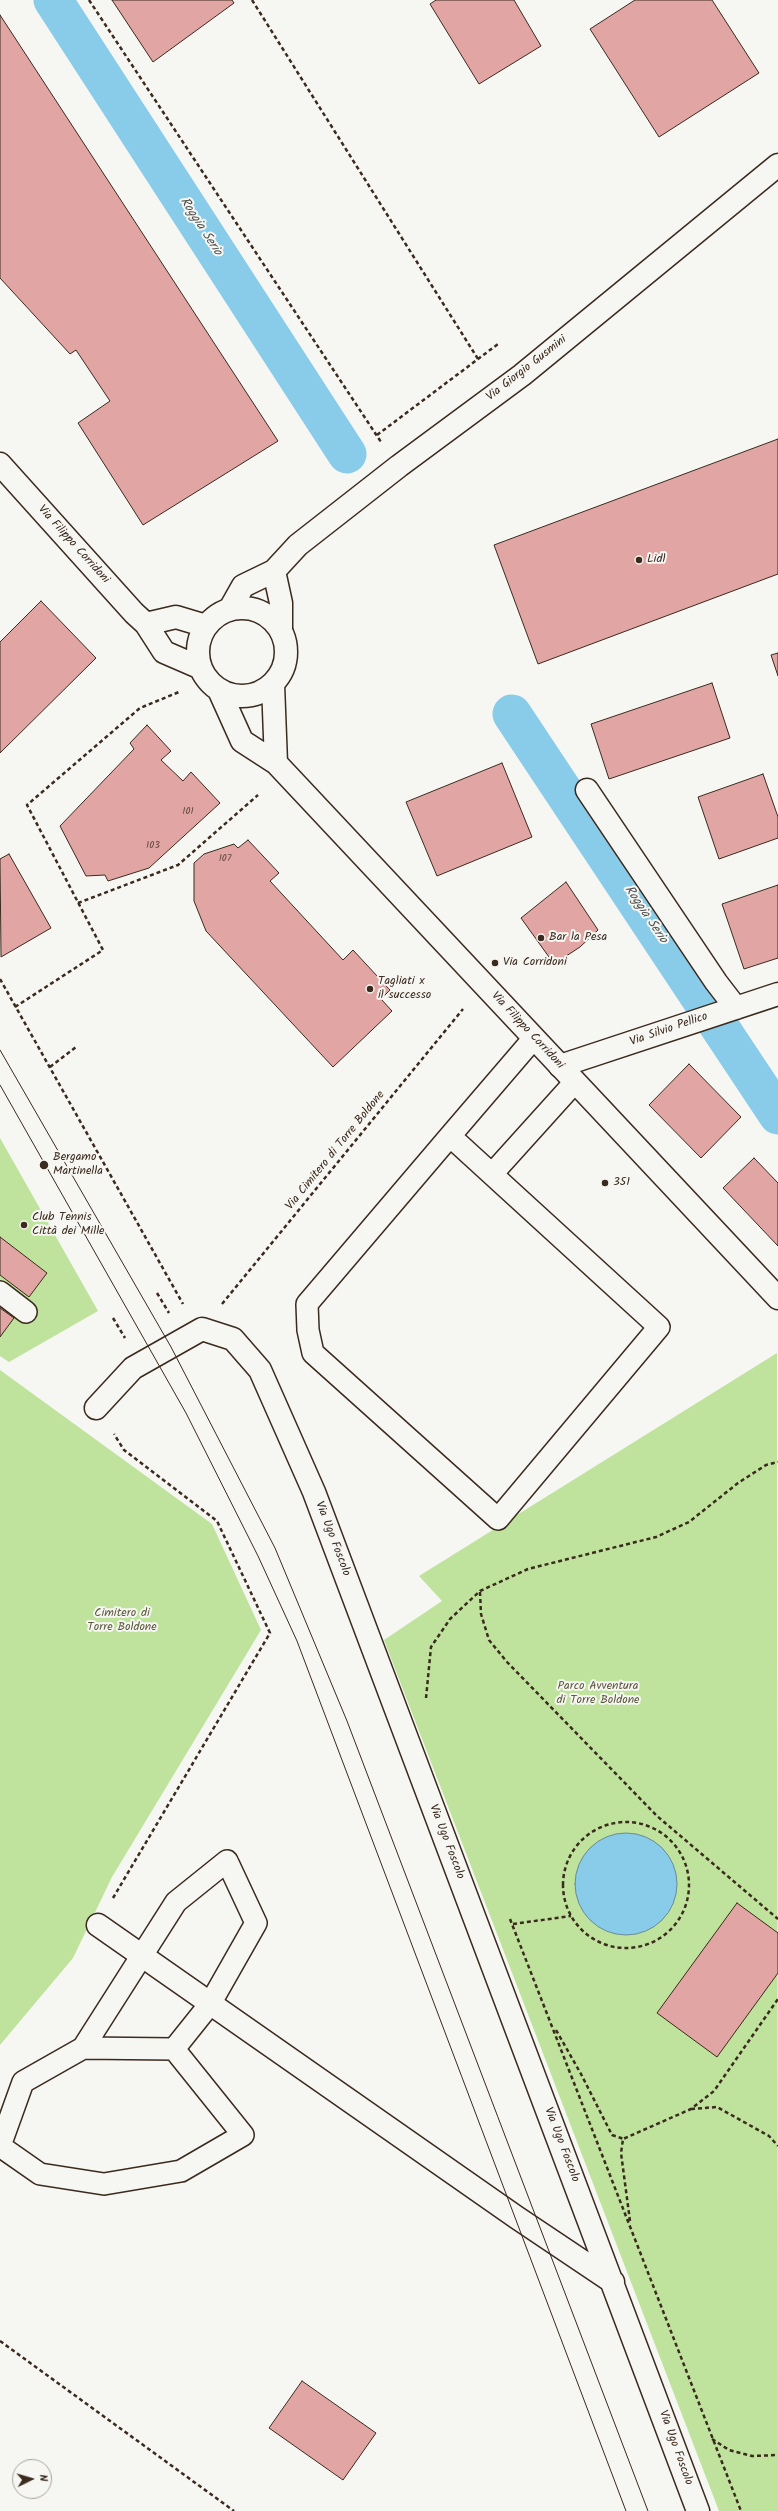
<!DOCTYPE html>
<meta charset="utf-8">
<style>
body{margin:0}
#map{position:relative;width:778px;height:2511px;overflow:hidden;background:#f6f6f2;font-family:Kalam,sans-serif}
canvas{display:block}
.north{position:absolute;left:12px;top:2459px;width:40px;height:40px;box-sizing:border-box;background:#f6f6f2;border:1px solid #aba49d;border-radius:50%;rotate:85deg;font-size:11px;font-weight:700;line-height:16px;text-align:center;color:#3b2a1e}
.north::after{content:'';display:block;margin:auto;width:14px;height:18px;background:#3b2a1e;clip-path:polygon(50% 0,100% 100%,50% 72%,0 100%)}
</style>
<div id="map">
<canvas width="778" height="2511"></canvas>
<div class="north">N</div>
</div>
<script>
const context = document.querySelector('canvas').getContext('2d');
context.lineJoin = 'round';
function paint(path, color) { context.fillStyle = color; context.fill(path, 'evenodd'); }
const shape = rows => new Path2D(rows.map(r => 'M' + r).join(''));
function trace(path, color, width, dash) { context.strokeStyle = color; context.lineWidth = width; context.lineCap = dash ? 'butt' : 'round'; context.setLineDash(dash || []); context.stroke(path); }
function label(font, color, halo, rows, align = 'center') {
  context.font = font + ' Kalam,sans-serif'; context.lineWidth = 4; context.setLineDash([]); context.textBaseline = 'middle'; context.strokeStyle = halo; context.fillStyle = color; for (const [text, x, y, turn = 0] of rows) {
    context.save(); context.translate(x, y); context.rotate((+turn || 0) * Math.PI / 180); context.textAlign = isNaN(turn) ? turn : align; if (halo) context.strokeText(text, 0, 0); context.fillText(text, 0, 0); context.restore();
  }
}
const green = shape([
 [0,1138,98,1311,9,1362,0,1356],
 [777,1353,778,2511,719,2511,384,1640,442,1601,419,1576],
 [0,1370,212,1524,261,1630,112,1877,73,1958,0,2045]
]);
const water = shape([
 '575 1884a51 51 0 1 1 102 0a51 51 0 1 1-102 0Z'
]);
const canal = shape([
 [53,0,347,454],
 [512,714,778,1115]
]);
const building = shape([
 [112,0,232,0,234,3,153,62,112,0],
 [436,0,514,0,541,46,479,84,430,4,436,0],
 [635,0,712,0,759,73,659,137,590,29,635,0],
 [0,15,278,441,143,525,78,423,110,401,76,350,70,354,0,278,0,15],
 [778,439,778,574,538,664,494,545,778,439],
 [41,601,96,658,0,753,0,642,41,601],
 [778,653,778,676,771,655,778,653],
 [712,683,730,738,609,779,591,724,712,683],
 [147,725,171,751,161,760,183,781,191,772,220,803,149,868,108,881,105,875,86,876,60,826,134,749,130,743,147,725],
 [502,763,532,837,437,876,406,802,502,763],
 [763,774,778,817,778,838,719,859,698,797,763,774],
 [248,840,279,873,270,881,343,960,353,950,390,990,381,999,392,1011,333,1067,206,931,194,901,194,863,204,854,234,844,238,848,248,840],
 [9,854,51,928,1,957,0,859,9,854],
 [566,882,598,930,580,947,554,964,521,918,566,882],
 [778,885,778,958,744,969,722,904,778,885],
 [689,1064,741,1117,701,1158,649,1105,689,1064],
 [754,1158,778,1183,778,1246,723,1188,754,1158],
 [0,1237,47,1273,29,1297,0,1275,0,1237],
 [0,1308,14,1318,0,1337,0,1308],
 [737,1903,778,1933,778,1973,717,2057,657,2013,737,1903],
 [302,2381,376,2433,343,2480,269,2428,302,2381]
]);
const path = shape([
 [89,0,381,442],
 [252,0,478,359],
 [377,435,498,344],
 [78,903,178,865,258,795],
 [0,979,183,1304],
 [15,1007,103,950,27,805,140,708,179,692],
 [50,1067,76,1047],
 [157,1293,169,1313],
 [222,1304,463,1009],
 [113,1318,125,1338],
 [480,1592,481,1614,489,1640,507,1662,657,1816,778,1919],
 [426,1698,431,1647,450,1619,480,1591,528,1569,656,1537,689,1522,738,1483,766,1465,778,1462],
 '563 1885a63 63 0 1 1 126 0a63 63 0 1 1-126 0Z',
 [113,1898,270,1633,217,1521,124,1450,114,1434],
 [510,1919,741,2511],
 [513,1924,571,1916],
 [556,2030,581,2074,612,2135,624,2139],
 [691,2109,717,2107,769,2136,778,2146],
 [630,2221,621,2153,623,2139,691,2109,714,2091,778,1999],
 [0,2341,234,2511],
 [712,2439,729,2450,752,2456,778,2455]
]);
const lane = shape([
 [450,1136,659,1327,498,1519,313,1353,308,1330,307,1304,450,1136,534,1038],
 [492,1174,575,1082],
 [0,1292,26,1312],
 [227,1861,256,1923,210,2004,174,2049,83,2048,176,1902,227,1861],
 [83,2048,23,2082,0,2146,40,2174,104,2184,181,2171,243,2135,174,2049]
]);
const street = shape([
 [274,571,281,603,281,630],
 [230,609,243,586,274,571,298,545,399,466,522,375,778,165],
 [587,790,716,982,736,1008],
 [560,1066,778,994],
 [96,1408,133,1368,202,1329,233,1339,260,1370,314,1492,698,2511],
 [98,1925,516,2217,613,2282]
]);
const secondary = shape([
 [0,464,134,613,146,624,164,652,201,668],
 '198 652a44 44 0 1 1 88 0a44 44 0 1 1-88 0Z',
 [146,624,176,617,206,626],
 [273,684,276,763],
 [219,690,242,741,276,763,778,1298]
]);
const tram = shape([
 [0,1050,171,1347,275,1548,347,1721,648,2511],
 [0,1085,186,1413,258,1556,297,1641,626,2511]
]);
const markers = [
 [639,560,4,"#3b2a1e"],
 [541,938,4,"#3b2a1e"],
 [495,963,4,"#3b2a1e"],
 [370,989,4,"#3b2a1e"],
 [44,1165,5,"#3b2a1e"],
 [605,1183,4,"#3b2a1e"],
 [24,1225,4,"#3b2a1e"]
];
const numberNames = [
 ["101",188,812],
 ["103",153,846],
 ["107",225,859]
];
const streetNames = [
 ["Via Giorgio Gusmini",527,369,-38],
 ["Via Filippo Corridoni",73,545,48],
 ["Via Silvio Pellico",669,1030,-19],
 ["Via Filippo Corridoni",527,1031,47],
 ["Via Cimitero di Torre Boldone",336,1151,-51],
 ["Via Ugo Foscolo",332,1539,69],
 ["Via Ugo Foscolo",446,1842,69],
 ["Via Ugo Foscolo",561,2145,69],
 ["Via Ugo Foscolo",675,2448,70]
];
const poiNames = [
 ["Lidl",647,560],
 ["Bar la Pesa",549,938],
 ["Via Corridoni",503,963],
 ["Tagliati x",378,982],
 ["il successo",378,996],
 ["Bergamo",53,1158],
 ["Martinella",53,1172],
 ["351",613,1183],
 ["Club Tennis",32,1218],
 ["Città dei Mille",32,1232]
];
const parkNames = [
 ["Cimitero di",122,1614],
 ["Torre Boldone",122,1628],
 ["Parco Avventura",598,1687],
 ["di Torre Boldone",598,1701]
];
const waterNames = [
 ["Roggia Serio",200,227,57],
 ["Roggia Serio",645,915,56]
];
paint(green, '#bfe39d');
paint(water, '#88cce9');
trace(water, '#698b98', 1);
trace(canal, '#88cce9', 39);
paint(building, '#e1a6a4');
trace(building, '#3b2a1e', 1);
trace(lane, '#3b2a1e', 24);
trace(street, '#3b2a1e', 25);
trace(secondary, '#3b2a1e', 25);
trace(path, '#3b2a1e', 2.5, [4, 3]);
trace(lane, '#f6f6f2', 21);
trace(street, '#f6f6f2', 22);
trace(secondary, '#f6f6f2', 22);
trace(tram, '#3b2a1e', 1);
for (const [x, y, r, color] of markers) { const dot = new Path2D(); dot.arc(x, y, r, 0, 2 * Math.PI); context.fillStyle = color; context.fill(dot); trace(dot, '#f6f6f2', 1.5); }
label('10px', '#644940', null, numberNames);
label('12px', '#3b2a1e', '#f6f6f2', streetNames);
label('12px', '#3b2a1e', '#f6f6f2', poiNames, 'left');
label('12px', '#5c583e', '#f6f6f2', parkNames);
label('italic 13px', '#4e5251', '#f6f6f2', waterNames);
</script>
